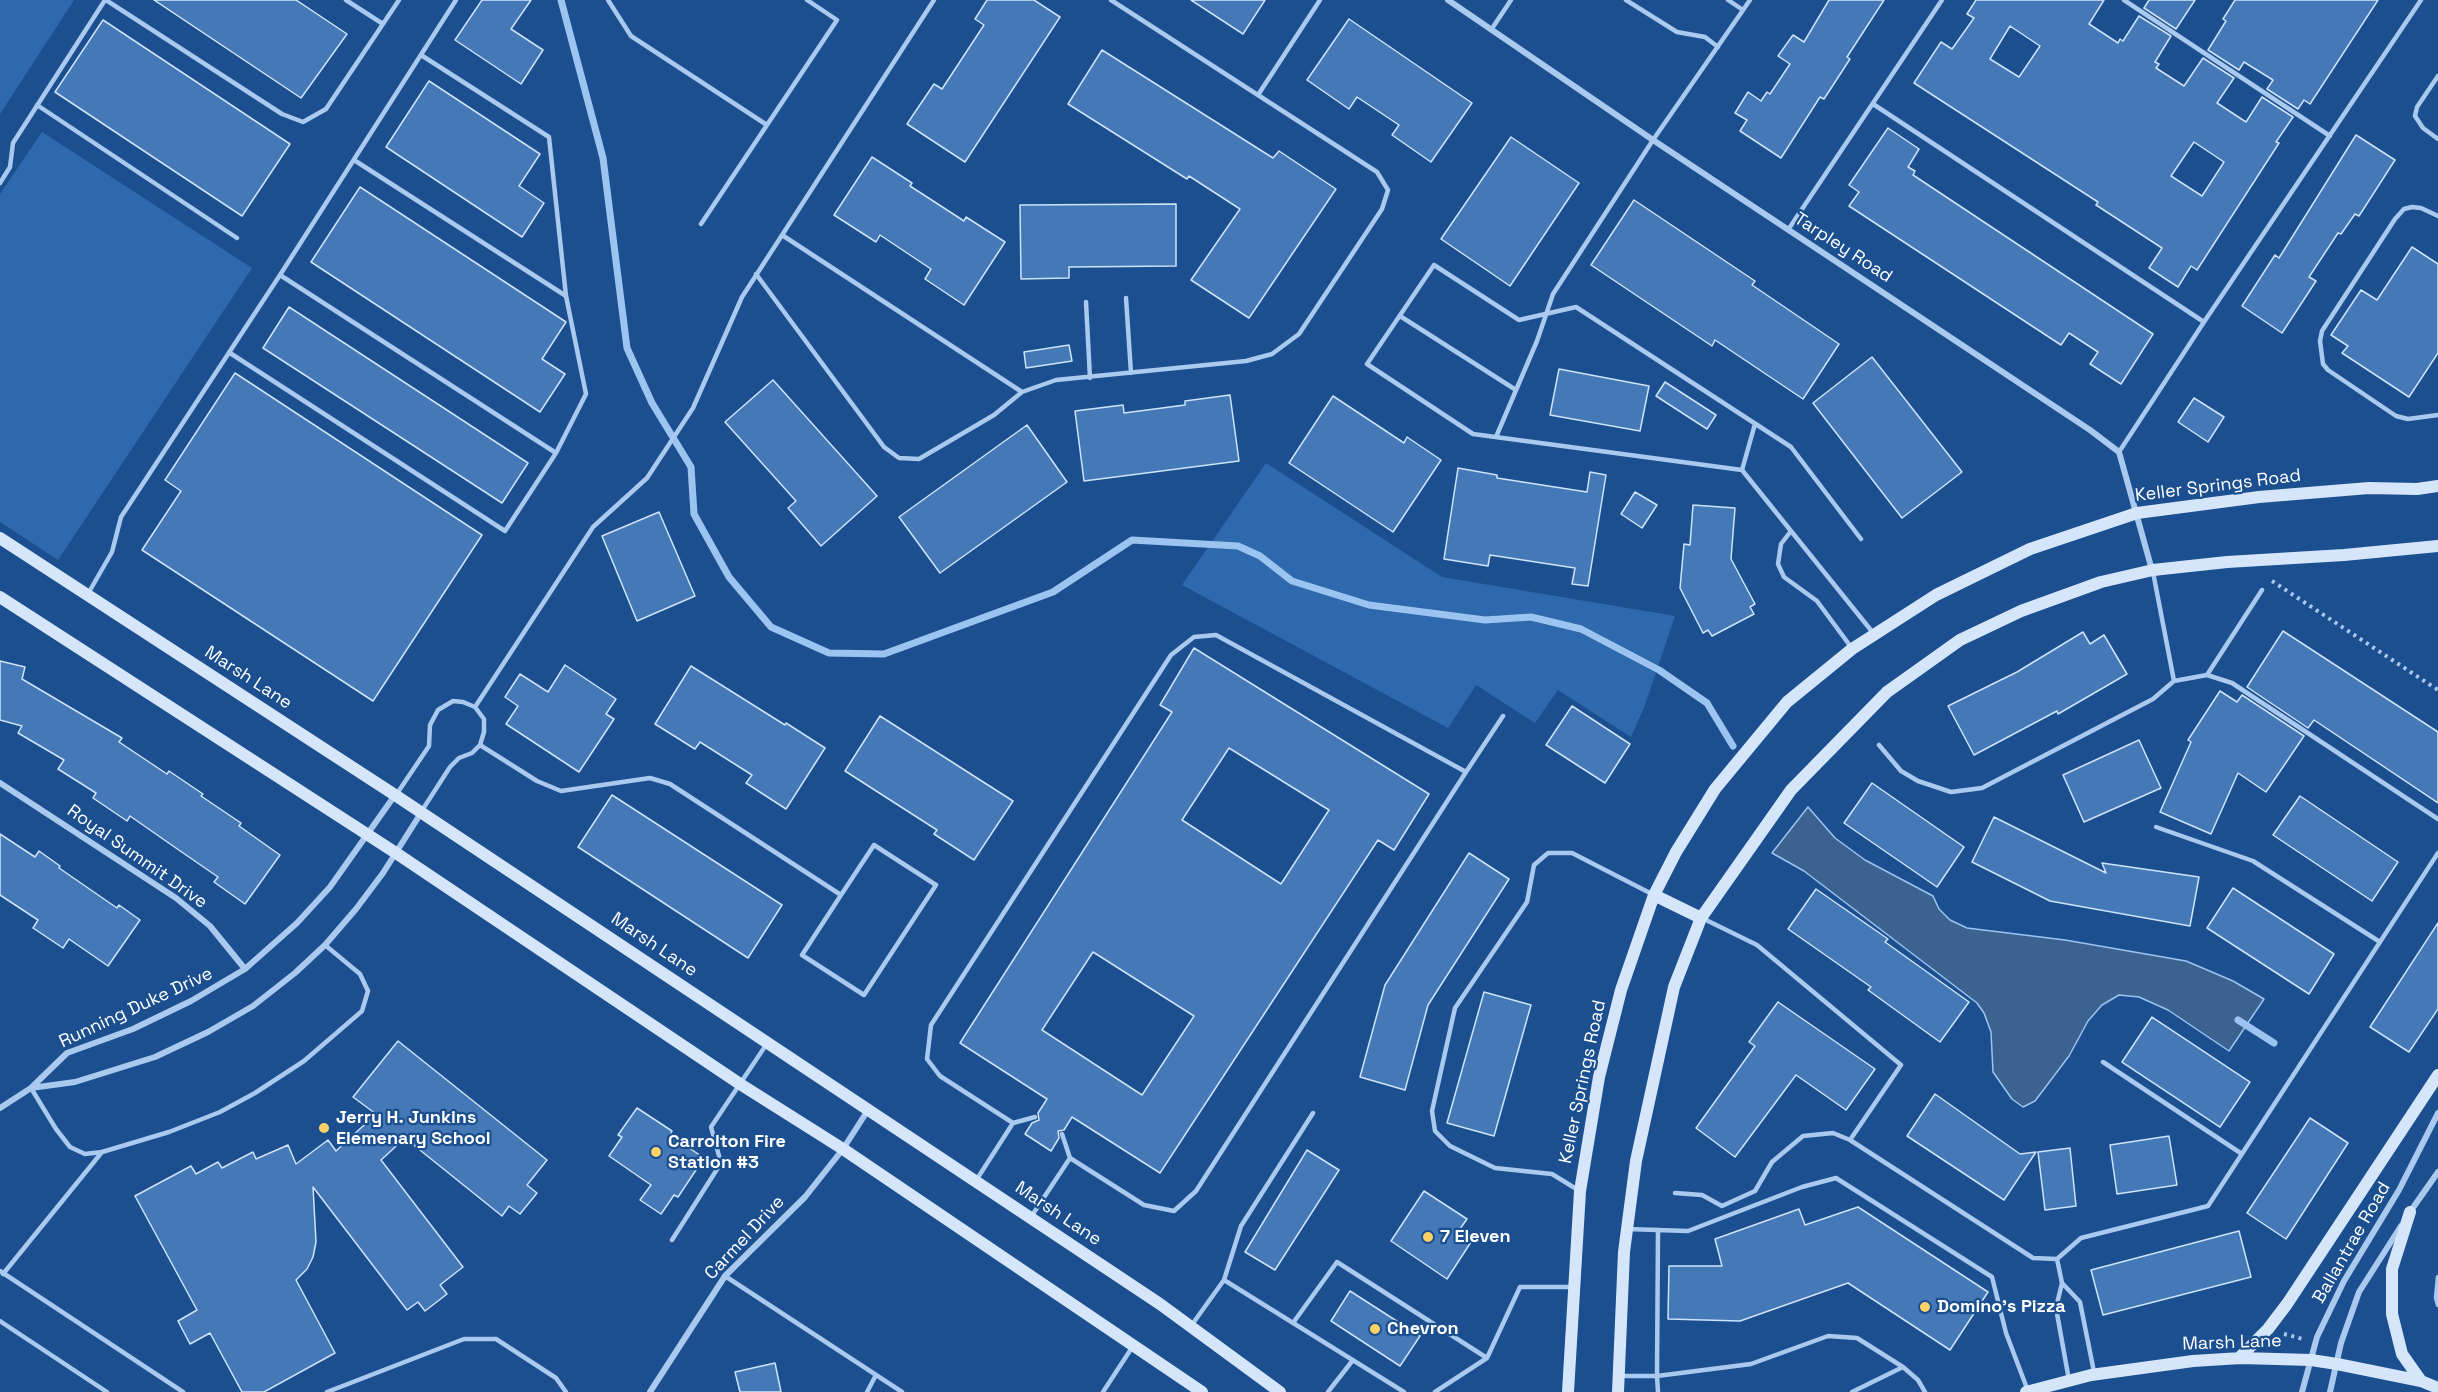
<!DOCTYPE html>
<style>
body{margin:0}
canvas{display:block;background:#1b4f8f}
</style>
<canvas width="2438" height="1392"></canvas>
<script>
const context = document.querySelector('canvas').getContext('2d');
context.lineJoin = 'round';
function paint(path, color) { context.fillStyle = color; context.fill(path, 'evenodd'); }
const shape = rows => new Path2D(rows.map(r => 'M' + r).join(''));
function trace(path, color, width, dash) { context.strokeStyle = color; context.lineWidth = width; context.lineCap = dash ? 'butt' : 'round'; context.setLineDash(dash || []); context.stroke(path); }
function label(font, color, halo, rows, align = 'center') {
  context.font = font + ' "Space Grotesk",sans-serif'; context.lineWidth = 4.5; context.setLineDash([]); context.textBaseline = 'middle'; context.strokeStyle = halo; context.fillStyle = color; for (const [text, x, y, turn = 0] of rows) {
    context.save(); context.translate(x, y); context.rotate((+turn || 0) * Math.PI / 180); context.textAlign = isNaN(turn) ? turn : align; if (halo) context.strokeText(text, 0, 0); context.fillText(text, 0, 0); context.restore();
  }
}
const green = shape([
 [0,0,74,0,0,114],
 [42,132,252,268,58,560,0,522,0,194],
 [1266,463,1442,577,1675,616,1645,705,1631,737,1558,690,1535,723,1476,685,1448,728,1182,585]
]);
const water = shape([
 [1808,807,1835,838,1865,860,1933,896,1939,909,1950,920,1967,928,2065,940,2186,961,2233,981,2264,999,2229,1051,2168,1010,2139,997,2119,995,2102,1005,2088,1021,2069,1056,2035,1101,2023,1107,2012,1099,1993,1072,1991,1032,1984,1013,1977,1003,1804,871,1772,853,1808,807]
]);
const stream = shape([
 [561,0,603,158,627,348,652,403,691,467,694,514,729,577,771,627,829,653,884,654,1053,592,1132,540,1238,546,1260,556,1292,581,1369,605,1485,620,1531,617,1581,629,1659,670,1707,703,1733,746],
 [2238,1020,2274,1043]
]);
const building = shape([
 [154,0,296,0,347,34,301,98,154,0],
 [482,0,531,0,511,29,543,50,521,84,455,40,482,0],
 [987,0,1034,0,1060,17,965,162,907,124,934,84,942,89,984,25,975,19,987,0],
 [1191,0,1265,0,1243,34,1191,0],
 [1829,0,1884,0,1847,57,1850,59,1824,99,1820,97,1781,158,1740,131,1747,120,1735,113,1748,92,1761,101,1767,92,1770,94,1790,64,1778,56,1793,35,1804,42,1829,0],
 [1976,0,2104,0,2089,24,2118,43,2120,39,2123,41,2139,16,2171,36,2155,62,2159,64,2156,68,2184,86,2203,58,2234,78,2217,103,2246,122,2262,97,2293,117,2276,142,2279,143,2197,270,2191,266,2178,287,2149,268,2162,248,2096,205,2098,202,1914,83,1941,42,1952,49,1974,18,1967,14,1976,0],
 [2010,26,2040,46,2019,77,1990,59,2010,26],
 [2194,142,2224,162,2202,196,2171,176,2194,142],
 [2149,0,2195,0,2176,29,2144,8,2149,0],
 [2235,0,2378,0,2310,104,2304,100,2298,109,2267,89,2273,80,2244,62,2239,70,2208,50,2226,21,2223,19,2235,0],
 [1349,19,1472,103,1431,162,1392,135,1399,125,1357,97,1349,109,1307,80,1349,19],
 [103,20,290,144,242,216,55,92,103,20],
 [1102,50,1273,158,1279,151,1336,189,1249,318,1191,280,1240,209,1189,176,1187,179,1068,104,1102,50],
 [429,81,540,154,519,186,544,203,522,237,386,147,429,81],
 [1888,128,1919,149,1908,167,1915,171,1913,175,2153,334,2121,384,2090,364,2098,352,2069,333,2061,345,1849,206,1859,192,1849,185,1888,128],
 [2356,135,2395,160,2359,216,2355,214,2341,234,2338,233,2309,277,2316,281,2282,333,2242,306,2275,255,2279,258,2356,135],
 [1511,137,1579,183,1510,286,1441,239,1511,137],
 [872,157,912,183,910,186,964,221,966,217,1005,242,964,305,925,279,931,269,880,235,876,242,834,215,872,157],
 [360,187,566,322,542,359,565,374,540,412,311,262,360,187],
 [1634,200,1755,281,1752,285,1839,344,1803,399,1715,340,1712,346,1591,265,1634,200],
 [1176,204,1176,266,1069,267,1069,278,1021,279,1020,205,1176,204],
 [2412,247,2438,264,2438,353,2409,397,2342,353,2348,346,2331,335,2361,290,2377,300,2412,247],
 [289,307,528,463,502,503,263,348,289,307],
 [1069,345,1072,361,1026,368,1024,352,1069,345],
 [1872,357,1962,472,1902,518,1813,403,1872,357],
 [1559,369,1649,386,1640,431,1550,415,1559,369],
 [235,373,482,535,373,701,142,550,181,491,165,480,235,373],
 [773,380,877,496,821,546,788,508,796,501,725,422,773,380],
 [1665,382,1716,415,1707,429,1656,396,1665,382],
 [1230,395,1239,461,1084,481,1075,411,1123,405,1124,413,1185,405,1185,401,1230,395],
 [1333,396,1404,443,1407,437,1441,460,1393,532,1289,463,1333,396],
 [2194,398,2224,417,2208,442,2178,422,2194,398],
 [1027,425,1067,482,940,573,899,517,1027,425],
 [1458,468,1497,475,1497,478,1587,492,1590,472,1606,475,1588,586,1572,584,1575,568,1490,555,1488,566,1444,559,1458,468],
 [1635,492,1657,505,1642,528,1621,514,1635,492],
 [1693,505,1735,508,1731,559,1755,604,1750,607,1754,614,1712,636,1708,630,1703,633,1680,588,1684,544,1690,545,1693,505],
 [659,512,695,596,637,621,602,536,659,512],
 [2283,631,2438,732,2438,803,2314,720,2308,728,2247,687,2283,631],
 [2083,632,2090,644,2104,635,2127,674,2058,714,2057,711,1974,755,1948,706,2017,672,2083,632],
 [1194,648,1429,794,1394,850,1378,840,1160,1173,1072,1117,1064,1130,1058,1131,1059,1138,1051,1151,1025,1134,1032,1123,1039,1120,1038,1113,1047,1099,960,1043,1172,712,1160,705,1194,648],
 [1229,748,1329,810,1281,884,1182,820,1229,748],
 [1093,952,1194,1016,1142,1095,1042,1030,1093,952],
 [0,661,25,667,22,679,122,738,119,742,167,774,169,771,203,794,201,796,241,823,239,826,280,855,245,904,214,882,218,877,173,846,130,816,127,821,93,798,96,793,58,769,64,760,18,733,22,726,0,720,0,661],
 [565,665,616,699,606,714,614,719,579,772,506,724,518,706,505,697,520,674,548,692,565,665],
 [691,666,785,725,786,723,825,748,786,809,746,783,752,775,700,742,695,749,655,724,691,666],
 [2220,691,2237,702,2242,695,2304,736,2266,792,2238,773,2211,834,2160,812,2191,742,2188,740,2220,691],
 [1572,706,1630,744,1605,783,1546,745,1572,706],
 [880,716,1013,801,974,860,934,834,937,830,845,771,880,716],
 [2139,740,2161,788,2084,822,2063,775,2139,740],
 [1872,783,1964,847,1937,887,1844,823,1872,783],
 [612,795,782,905,748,958,578,847,612,795],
 [2300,796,2398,862,2372,901,2273,835,2300,796],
 [1994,817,2106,873,2102,863,2199,877,2190,926,2050,901,1972,862,1994,817],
 [0,834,35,857,39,851,60,866,59,868,117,908,119,905,140,920,108,966,69,939,63,948,33,928,38,920,0,895,0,834],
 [1469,853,1509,879,1428,1005,1405,1090,1360,1077,1385,985,1469,853],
 [2233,888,2334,954,2309,994,2207,928,2233,888],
 [1816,889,1888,939,1885,942,1969,1002,1940,1042,1868,990,1871,987,1788,929,1816,889],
 [2438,923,2438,1009,2409,1052,2370,1027,2438,923],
 [1484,992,1531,1005,1494,1136,1447,1123,1484,992],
 [1778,1002,1875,1069,1846,1110,1796,1075,1735,1157,1696,1128,1755,1046,1749,1042,1778,1002],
 [2152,1017,2250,1082,2220,1127,2122,1062,2152,1017],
 [398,1041,547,1160,527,1185,537,1193,520,1214,509,1206,502,1216,405,1138,381,1160,463,1267,440,1285,447,1294,425,1311,418,1302,407,1310,313,1187,316,1242,313,1257,307,1269,296,1280,335,1353,264,1392,242,1392,210,1333,190,1344,178,1321,197,1310,135,1196,191,1166,196,1174,218,1162,222,1168,253,1152,256,1159,288,1145,296,1164,328,1140,336,1151,376,1114,353,1097,398,1041],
 [1935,1094,2020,1154,2036,1152,2004,1200,1907,1136,1935,1094],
 [637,1108,672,1131,670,1135,704,1158,678,1197,674,1195,661,1214,640,1200,651,1185,609,1156,622,1137,618,1135,637,1108],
 [2310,1118,2348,1143,2286,1239,2247,1213,2310,1118],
 [2169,1136,2177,1185,2117,1194,2110,1145,2169,1136],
 [2070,1148,2076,1206,2045,1210,2038,1152,2070,1148],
 [1307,1150,1339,1170,1275,1270,1245,1252,1307,1150],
 [1424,1191,1467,1219,1457,1233,1471,1242,1447,1279,1391,1241,1424,1191],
 [1858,1207,1988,1292,1950,1350,1848,1283,1740,1321,1668,1319,1669,1266,1722,1266,1715,1239,1799,1209,1805,1225,1858,1207],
 [2239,1231,2251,1277,2103,1315,2091,1270,2239,1231],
 [1350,1291,1420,1336,1400,1366,1331,1321,1350,1291],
 [775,1363,781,1392,740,1392,735,1372,775,1363]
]);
const path = shape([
 [2272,581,2438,690],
 [2284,1334,2303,1339]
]);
const service = shape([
 [106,0,282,114,303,122,326,109,399,0],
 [346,0,383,24],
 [608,0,631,36,767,125],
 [1626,0,1677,32,1705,37,1718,47],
 [1728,0,1743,10],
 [2124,0,2330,136],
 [1491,30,1511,0],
 [421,55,549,137,566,296,586,394,556,453],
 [2438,76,2417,107,2415,116,2423,128,2438,139],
 [1258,95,1320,0],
 [1873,104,2204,322],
 [37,105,237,238],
 [354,160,566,296],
 [0,183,10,167,13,143,105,0],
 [2438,216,2421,208,2412,207,2404,209,2395,219,2322,331,2320,341,2323,364,2328,370,2396,416,2408,419,2438,415],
 [701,224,837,20,807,0],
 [1788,230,1942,0],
 [782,235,1022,392],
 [756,274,884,447,899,458,919,459,994,415,1022,392,1056,380,1246,361,1272,354,1299,334,1382,209,1388,190,1377,172,1111,0],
 [1126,298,1131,373],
 [1086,302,1090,378],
 [1400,316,1516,390],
 [230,353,505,531,556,453,280,275],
 [1496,437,1537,341,1553,294,1653,140,1750,0],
 [2119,452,2204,322,2421,0],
 [1742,470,1755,424],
 [1791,531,1742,470,1473,434,1367,364,1434,265,1519,320,1576,307,1791,447,1861,539],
 [2153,572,2174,681],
 [89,592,112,552,121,517,280,275,456,0],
 [1851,647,1817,601,1784,577,1778,564,1781,544,1791,531,1874,634],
 [2207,675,2262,590],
 [475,707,593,527,647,478,693,408,742,297,934,0],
 [480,745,537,781,561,791,650,778,670,784,841,895,802,955,864,995,936,885,874,845,841,895],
 [1879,745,1901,771,1918,781,1951,792,1982,788,2153,699,2174,681,2207,675,2232,683,2438,819],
 [1466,772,1503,716],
 [396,795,429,746,430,725,438,710,453,701,463,702,475,707,484,719,484,732,480,745,472,753,459,758,450,767,421,812],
 [2156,827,2253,861,2380,942],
 [1702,918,1757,945,1901,1065,1850,1140],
 [2103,1062,2242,1154],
 [31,1088,56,1129,70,1147,85,1154,102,1152,169,1132,220,1112,255,1093,304,1061,362,1011,368,991,360,974,325,945],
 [1035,1117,1013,1123,940,1076,927,1059,931,1025,1171,655,1194,637,1216,635,1466,772,1196,1191,1174,1211,1144,1205,1070,1158,1062,1134],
 [977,1179,1013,1123],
 [1578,1190,1552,1174,1495,1168,1450,1146,1435,1131,1432,1111,1455,1008,1527,902,1534,865,1548,853,1572,853,1652,894],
 [1675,1193,1702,1195,1722,1206,1755,1191,1772,1162,1803,1136,1833,1133,1850,1140,2033,1258,2057,1259,2081,1238,2208,1206,2438,853],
 [1031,1217,1070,1158],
 [1627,1229,1688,1231,1802,1187,1836,1178,1992,1277,2006,1333,2028,1391],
 [1658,1230,1657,1376,1751,1364,1828,1336,1857,1338,1903,1367,1918,1380,1925,1392],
 [672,1240,721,1163,711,1127,766,1045],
 [2057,1259,2062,1283],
 [0,1271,183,1392],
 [3,1274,102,1152],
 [725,1276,902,1392],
 [2438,1277,2436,1298,2438,1305],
 [1224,1280,1241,1226,1313,1113],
 [0,1321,107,1392],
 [1293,1323,1337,1262,1487,1358],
 [1191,1326,1224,1280,1404,1392],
 [1619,1376,1657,1376,1658,1392],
 [2069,1380,2056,1308,2062,1283,2080,1302,2094,1372],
 [327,1392,464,1339,496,1339,556,1378,566,1392],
 [867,1392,876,1375],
 [1103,1392,1133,1346],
 [1328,1392,1353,1360],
 [1435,1392,1487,1358,1520,1287,1574,1287],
 [1852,1392,1903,1367]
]);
const minor = shape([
 [1448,0,1653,140,2090,430,2119,452,2152,570],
 [0,783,176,898,210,926,245,969],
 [31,1088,75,1082,155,1057,208,1032,253,1006,295,973,325,945,356,909,383,873,421,813],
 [0,1108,31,1088,67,1053,133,1029,191,1001,245,969,297,923,330,887,395,795],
 [2410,1212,2438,1172],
 [650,1392,725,1276,805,1197,843,1149,868,1110],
 [2302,1392,2317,1337,2344,1281,2399,1190,2438,1113],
 [2330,1392,2341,1343,2359,1292,2401,1226]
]);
const secondary = shape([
 [0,538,395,795,1160,1304,1280,1392],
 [0,597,396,853,740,1084,843,1149,1202,1392],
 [1654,895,1701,918],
 [2410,1212,2392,1269,2392,1314,2402,1354,2421,1381],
 [2239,1358,2268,1329,2287,1304,2438,1075],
 [1568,1392,1580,1191,1599,1077,1621,990,1654,895,1676,852,1715,789,1787,702,1852,649,1936,595,2030,549,2137,513,2259,497,2369,488,2417,489,2438,486],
 [1618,1392,1624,1252,1636,1161,1674,987,1701,918,1791,790,1887,692,1960,640,2021,611,2101,582,2153,570,2227,562,2344,555,2438,546],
 [2026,1392,2091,1375,2193,1361,2241,1358,2311,1360,2337,1364,2421,1381,2438,1388]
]);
const markers = [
 [324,1128,6,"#ffd166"],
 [656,1152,6,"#ffd166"],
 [1428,1237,6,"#ffd166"],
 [1925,1307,6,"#ffd166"],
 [1375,1329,6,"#ffd166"]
];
const streetNames = [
 ["Tarpley Road",1843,248,33],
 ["Keller Springs Road",2218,486,-7],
 ["Marsh Lane",248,678,33],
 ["Royal Summit Drive",137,857,35],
 ["Marsh Lane",654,945,34],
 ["Running Duke Drive",136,1008,-25],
 ["Keller Springs Road",1583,1082,-78],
 ["Marsh Lane",1058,1214,34],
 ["Carmel Drive",745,1238,-47],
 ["Ballantrae Road",2352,1243,-60],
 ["Marsh Lane",2232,1343,-2]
];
const poiNames = [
 ["Jerry H. Junkins",336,1118],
 ["Elemenary School",336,1139],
 ["Carrolton Fire",668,1142],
 ["Station #3",668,1163],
 ["7 Eleven",1440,1237],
 ["Domino's Pizza",1937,1307],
 ["Chevron",1387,1329]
];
paint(green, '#2e69ad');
paint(water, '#3c6290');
trace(water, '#9cc4f0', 1.5);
trace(stream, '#9cc4f0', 7);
paint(building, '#4478b7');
trace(building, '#cfe3fa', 1.5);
trace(path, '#a9c9ee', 4, [3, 4.5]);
trace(service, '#a9c9ee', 4.5);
trace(minor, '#a9c9ee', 6);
trace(secondary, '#d6e6fa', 12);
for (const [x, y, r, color] of markers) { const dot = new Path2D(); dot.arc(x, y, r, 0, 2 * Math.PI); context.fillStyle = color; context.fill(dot); trace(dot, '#1b4f8f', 2); }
label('18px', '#fff', '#1b4f8f', streetNames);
label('bold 18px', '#fff', '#1b4f8f', poiNames, 'left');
</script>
